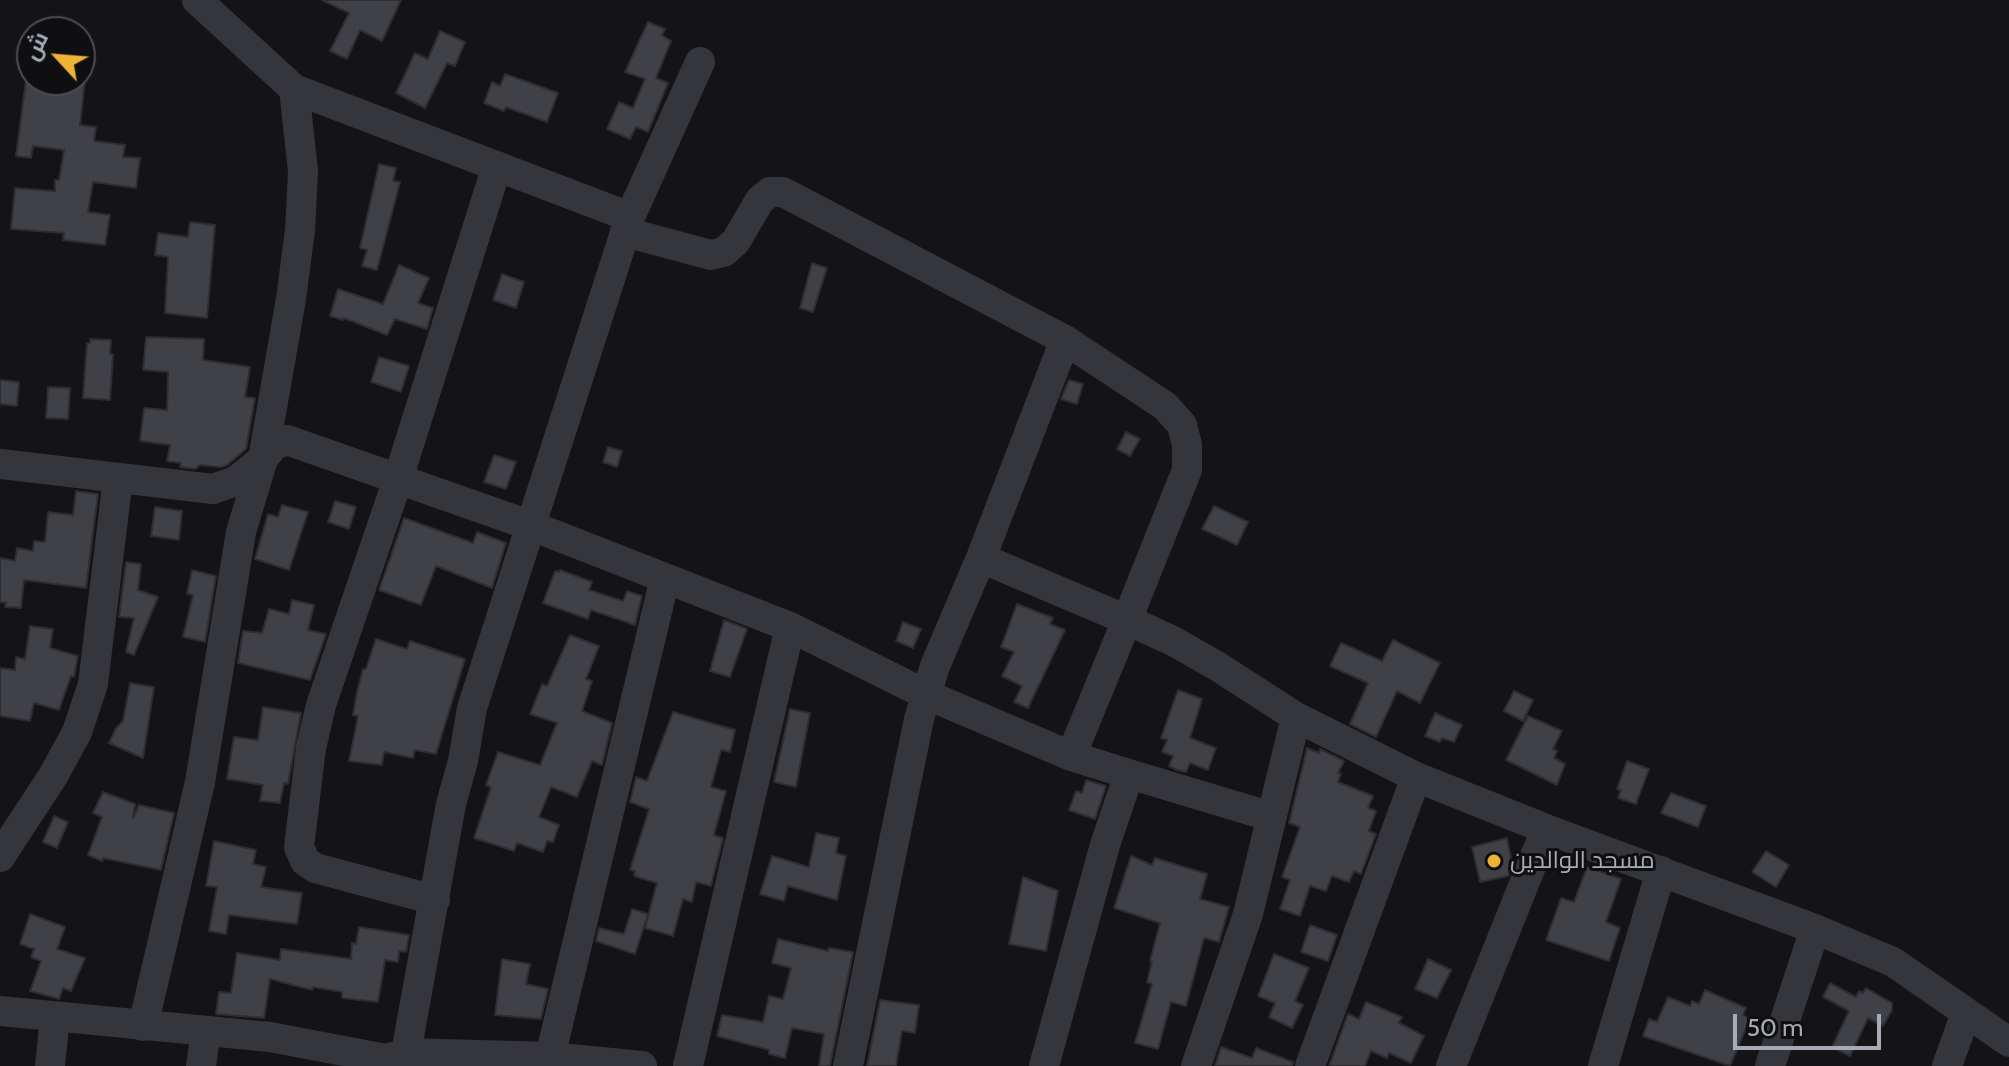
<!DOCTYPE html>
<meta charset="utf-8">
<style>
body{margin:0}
#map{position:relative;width:2009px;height:1066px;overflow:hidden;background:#141416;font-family:Cabin,Cairo,sans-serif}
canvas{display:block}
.north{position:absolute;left:16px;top:16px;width:80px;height:80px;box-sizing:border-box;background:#0f0f11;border:2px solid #4b4d53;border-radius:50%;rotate:296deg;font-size:22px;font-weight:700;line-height:32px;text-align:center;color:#a6abb6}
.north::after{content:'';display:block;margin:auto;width:28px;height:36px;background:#eeb234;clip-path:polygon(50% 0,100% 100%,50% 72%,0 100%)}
.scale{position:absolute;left:1733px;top:1014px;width:148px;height:36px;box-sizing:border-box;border:4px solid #a6abb6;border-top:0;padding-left:10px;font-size:24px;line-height:28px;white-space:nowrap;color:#a6abb6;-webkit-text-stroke:6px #0f0f11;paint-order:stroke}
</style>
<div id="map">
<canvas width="2009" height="1066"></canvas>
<div class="north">ش</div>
<div class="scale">50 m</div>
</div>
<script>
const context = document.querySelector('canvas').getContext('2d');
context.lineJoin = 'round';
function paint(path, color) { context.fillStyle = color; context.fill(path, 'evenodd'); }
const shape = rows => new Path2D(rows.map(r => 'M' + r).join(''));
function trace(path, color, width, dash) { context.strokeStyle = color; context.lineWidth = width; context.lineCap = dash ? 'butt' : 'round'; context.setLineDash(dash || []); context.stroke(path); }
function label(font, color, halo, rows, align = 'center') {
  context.font = font + ' Cabin,Cairo,sans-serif'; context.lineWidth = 6; context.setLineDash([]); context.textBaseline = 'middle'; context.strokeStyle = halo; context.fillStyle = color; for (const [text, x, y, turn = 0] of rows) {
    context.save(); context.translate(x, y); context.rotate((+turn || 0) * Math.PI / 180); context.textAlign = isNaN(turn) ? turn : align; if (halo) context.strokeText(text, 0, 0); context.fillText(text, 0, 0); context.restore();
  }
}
const building = shape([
 [322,0,401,0,382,41,360,30,347,59,330,51,349,13,322,0],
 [648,22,665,29,662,35,671,41,656,78,668,83,648,132,636,127,630,139,607,129,619,102,633,108,645,79,625,72,648,22],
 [440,31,465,42,455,66,447,63,425,108,396,93,415,53,428,59,440,31],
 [505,74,558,93,547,122,506,107,504,111,484,103,492,82,500,86,505,74],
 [26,80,85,80,80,125,96,127,94,141,125,145,123,157,140,158,136,188,93,182,88,212,110,215,105,245,63,240,64,233,11,229,15,188,55,191,55,180,59,180,64,150,33,146,31,158,16,156,26,80],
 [379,164,396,168,393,181,400,182,377,270,362,266,367,250,360,248,379,164],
 [190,222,215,225,207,318,165,313,168,257,155,255,158,233,188,237,190,222],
 [812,263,827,268,813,312,800,308,812,263],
 [399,265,429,278,418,303,433,308,427,329,395,319,387,335,344,318,343,320,330,316,338,289,383,304,399,265],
 [502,274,524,282,516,308,493,300,502,274],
 [146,337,204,339,203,360,250,367,245,397,255,398,246,449,227,465,221,467,200,465,195,469,180,467,181,463,167,461,170,445,140,441,144,408,167,410,168,372,143,370,146,337],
 [90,339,111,340,110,354,113,354,110,400,83,398,87,343,90,343,90,339],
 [379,357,409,366,401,392,371,382,379,357],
 [0,380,19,382,17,406,0,404,0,380],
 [1069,380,1083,384,1077,404,1061,399,1069,380],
 [48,387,70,388,68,419,46,418,48,387],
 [1126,432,1140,439,1130,456,1117,449,1126,432],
 [608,447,622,451,617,467,603,462,608,447],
 [494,455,516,462,506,489,484,482,494,455],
 [76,491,98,494,86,588,24,580,21,608,5,607,6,603,0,602,0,558,15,561,17,548,33,551,34,541,45,542,48,512,73,515,76,491],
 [335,501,356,507,349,529,328,522,335,501],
 [282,505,308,512,289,570,255,559,268,514,278,517,282,505],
 [1214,506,1248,522,1237,545,1202,529,1214,506],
 [155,507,182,511,179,540,151,536,155,507],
 [404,518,473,543,477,532,506,543,492,588,436,566,421,605,379,590,404,518],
 [126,562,141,564,138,590,158,597,134,655,126,652,134,618,119,617,126,562],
 [192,570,216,576,205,642,183,637,193,595,187,594,192,570],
 [560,570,592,582,589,590,623,601,627,591,642,596,635,625,591,610,588,619,543,603,555,571,559,572,560,570],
 [292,600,314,605,308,630,326,634,310,680,238,663,243,631,262,633,269,609,289,614,292,600],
 [1017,604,1053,618,1050,624,1065,630,1028,708,1014,702,1022,686,1002,676,1014,652,1001,647,1017,604],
 [724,620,747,629,730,677,710,671,724,620],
 [903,622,921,629,913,648,896,641,903,622],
 [30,626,53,629,50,648,78,656,74,677,71,676,59,710,34,703,30,721,0,716,0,668,15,670,16,657,25,659,30,626],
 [570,635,599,646,586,679,592,681,582,711,612,723,602,765,592,761,577,797,551,787,539,817,559,825,553,842,547,841,543,852,517,843,514,851,511,850,474,838,491,787,486,785,498,752,540,765,557,723,530,714,542,684,547,686,570,635],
 [376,639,407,649,410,641,465,659,436,754,415,750,413,758,384,752,382,765,349,761,358,716,353,715,357,692,363,669,366,669,376,639],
 [1393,640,1440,663,1420,703,1397,691,1376,737,1350,724,1368,683,1330,666,1341,643,1382,661,1393,640],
 [130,683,154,687,143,758,109,743,116,728,123,721,130,683],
 [1178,690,1202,699,1190,738,1216,748,1208,770,1190,763,1186,772,1177,770,1169,766,1173,756,1162,752,1167,740,1161,738,1178,690],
 [1514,691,1533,700,1523,721,1504,711,1514,691],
 [263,707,301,713,288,784,284,783,280,803,260,801,263,785,227,779,234,737,258,740,263,707],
 [790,709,810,713,796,787,774,782,790,709],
 [673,712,735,730,730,752,721,750,711,787,726,791,714,835,723,838,711,886,696,882,692,902,683,899,673,936,645,928,657,883,634,876,635,871,630,870,649,809,630,802,636,777,647,781,673,712],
 [1435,713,1462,725,1454,742,1442,738,1440,742,1425,736,1435,713],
 [1528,716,1562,731,1553,749,1557,751,1554,758,1565,764,1557,785,1506,760,1528,716],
 [1307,748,1319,753,1320,749,1344,761,1338,773,1341,774,1338,782,1373,796,1368,808,1376,811,1369,831,1376,834,1361,874,1354,871,1349,882,1332,876,1326,891,1310,886,1300,916,1280,909,1290,880,1282,877,1300,827,1289,823,1307,748],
 [1627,761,1649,769,1636,804,1618,798,1621,790,1617,789,1627,761],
 [1086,780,1106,786,1095,819,1069,810,1076,791,1082,793,1086,780],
 [103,792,135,804,133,818,139,805,174,813,161,870,103,858,102,861,88,855,102,817,93,813,103,792],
 [1671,793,1706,806,1698,827,1661,813,1671,793],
 [54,816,68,822,57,848,43,842,54,816],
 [816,833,839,838,836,853,846,856,837,900,788,886,784,901,760,894,772,856,809,867,816,833],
 [1507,838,1512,864,1508,876,1480,882,1472,847,1507,838],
 [214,841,256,850,253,864,266,867,261,887,302,893,297,924,229,915,226,934,209,931,217,887,206,886,214,841],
 [1766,851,1789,865,1776,887,1752,872,1766,851],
 [1131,856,1152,865,1155,858,1207,874,1200,899,1229,907,1219,942,1204,938,1186,1006,1171,1002,1158,1049,1135,1043,1152,984,1147,982,1152,962,1150,961,1160,923,1114,908,1131,856],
 [1587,867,1621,879,1606,922,1620,928,1609,961,1546,940,1561,898,1574,902,1587,867],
 [1023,877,1058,891,1046,951,1009,944,1023,877],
 [632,909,648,914,635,954,596,941,599,928,624,934,632,909],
 [30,914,65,927,57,949,85,958,71,991,63,988,59,999,30,991,41,961,31,957,34,949,20,944,30,914],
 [1310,925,1337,935,1328,961,1301,952,1310,925],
 [359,927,409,935,406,952,399,951,398,962,385,960,378,1002,342,998,342,992,313,987,312,990,270,979,264,1018,216,1014,219,992,231,993,237,953,280,960,281,949,351,959,352,943,356,944,359,927],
 [778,939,828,951,829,948,853,952,830,1066,819,1066,824,1034,792,1028,785,1058,769,1054,769,1050,717,1036,722,1015,763,1022,769,996,783,999,791,968,772,963,778,939],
 [1274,954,1309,968,1295,1001,1303,1005,1292,1028,1269,1017,1275,1003,1258,996,1274,954],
 [502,959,530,964,526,984,548,989,541,1019,495,1015,502,959],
 [1428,959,1451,970,1437,998,1415,989,1428,959],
 [1830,983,1856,997,1859,991,1863,993,1866,988,1892,1003,1892,1010,1883,1026,1868,1018,1850,1056,1832,1047,1849,1011,1823,997,1830,983],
 [1705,990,1746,1008,1743,1015,1750,1019,1730,1066,1643,1036,1649,1019,1657,1022,1668,997,1690,1006,1692,1001,1699,1004,1705,990],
 [880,1000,919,1005,915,1033,902,1031,896,1066,867,1066,880,1000],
 [1366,1002,1402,1017,1399,1023,1424,1036,1411,1063,1389,1053,1387,1058,1371,1051,1365,1066,1329,1066,1348,1014,1359,1019,1366,1002],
 [1221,1047,1252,1058,1256,1048,1293,1062,1292,1066,1215,1066,1221,1047]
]);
const minor = shape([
 [197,0,294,89],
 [630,217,700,62],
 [625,232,711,255,724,252,736,241,760,200,770,192,783,192,1065,340,1165,406,1182,425,1187,445,1187,470,1127,620,981,558,935,666,919,719,848,1066],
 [0,464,213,489,236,481,263,459,274,445,287,440,532,526,790,627,925,694,1071,756],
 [981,558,1065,340],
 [1129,774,1272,817],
 [0,857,53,776,77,732,93,684,118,478],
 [435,900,315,868,305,861,299,847,311,748,321,705,398,479,497,166],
 [0,1011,270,1037,386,1059,406,1053,550,1057,642,1066],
 [143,1026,200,782,241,532,263,459,291,299,300,230,303,171,294,89,630,217,472,708,463,761,451,804,406,1053],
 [550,1057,665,578],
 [50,1066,55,1017],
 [201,1066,206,1031],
 [688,1066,790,627],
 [1044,1066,1105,845,1129,774,1071,756,1127,620,1173,641,1217,666,1296,717,1416,777,1546,829,1815,929,1893,962,2009,1042],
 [1196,1066,1248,914,1296,717],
 [1310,1066,1416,777],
 [1451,1066,1546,829],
 [1603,1066,1661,871],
 [1770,1066,1815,929],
 [1947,1066,1966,1013]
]);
const markers = [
 [1494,861,8,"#eeb234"]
];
const poiNames = [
 ["مسجد الوالدين",1510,861]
];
paint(building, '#404146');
trace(building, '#2e2e32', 2);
trace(minor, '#35363b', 30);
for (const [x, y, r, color] of markers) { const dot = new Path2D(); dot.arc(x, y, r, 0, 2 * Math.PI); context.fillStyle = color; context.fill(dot); trace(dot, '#0f0f11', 3); }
label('24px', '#a6abb6', '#0f0f11', poiNames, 'left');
</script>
